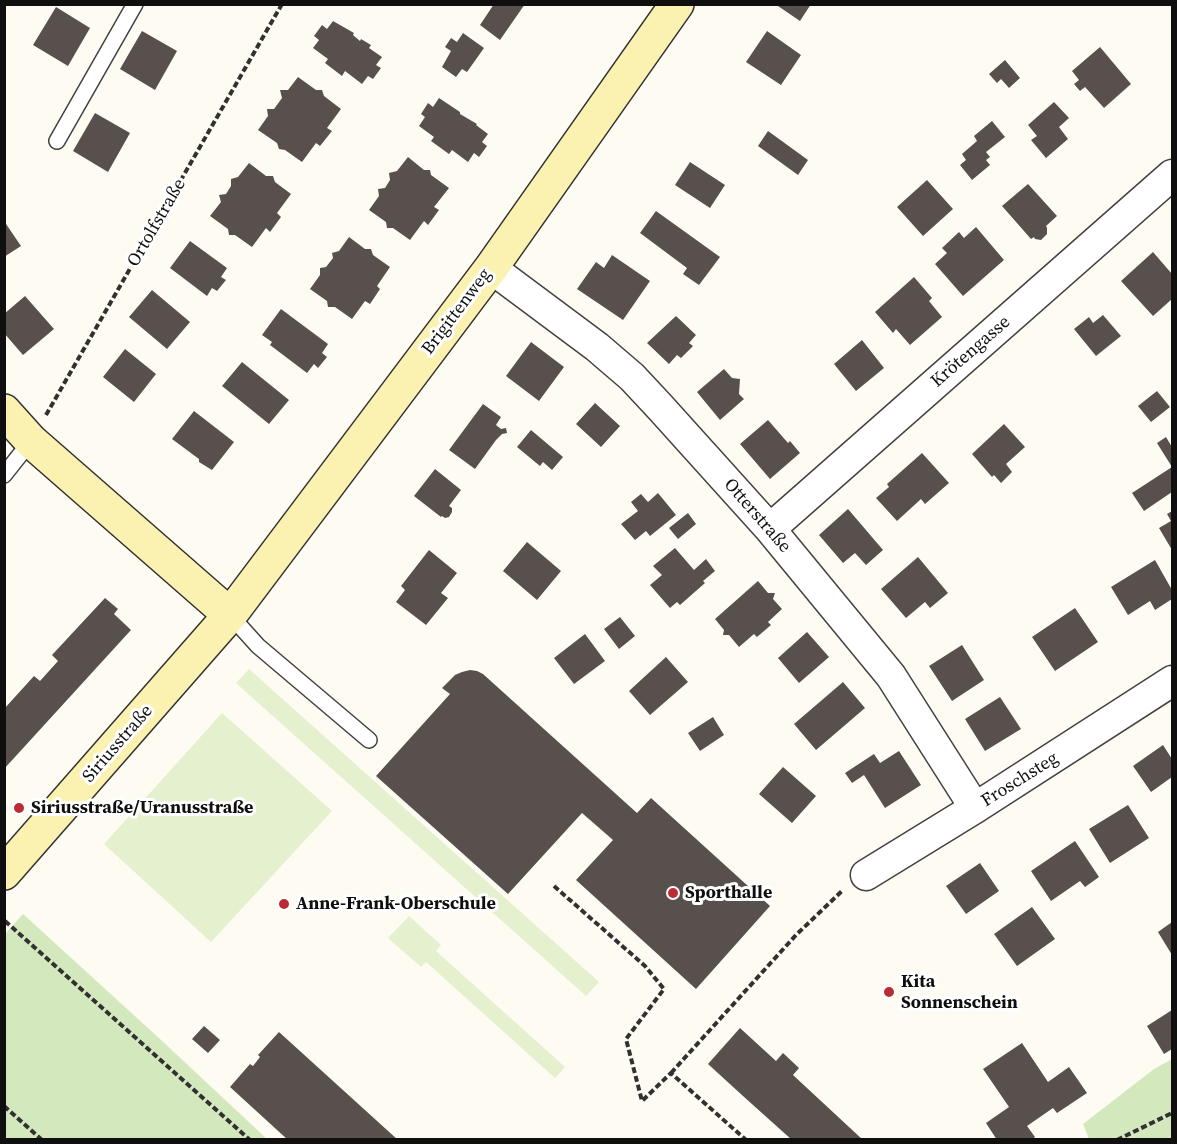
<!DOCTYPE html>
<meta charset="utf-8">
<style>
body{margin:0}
#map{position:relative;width:1177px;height:1144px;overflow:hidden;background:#fefcf2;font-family:"Source Serif 4",serif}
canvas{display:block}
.frame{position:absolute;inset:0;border:6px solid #0f0f0f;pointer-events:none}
</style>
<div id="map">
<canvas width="1177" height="1144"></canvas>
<div class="frame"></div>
</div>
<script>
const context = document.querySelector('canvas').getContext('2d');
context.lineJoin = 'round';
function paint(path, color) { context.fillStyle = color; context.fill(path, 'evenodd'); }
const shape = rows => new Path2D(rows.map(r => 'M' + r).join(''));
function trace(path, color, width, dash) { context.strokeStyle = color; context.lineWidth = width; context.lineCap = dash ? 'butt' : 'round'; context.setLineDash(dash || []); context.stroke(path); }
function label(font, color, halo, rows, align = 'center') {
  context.font = font + ' "Source Serif 4",serif'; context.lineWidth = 6; context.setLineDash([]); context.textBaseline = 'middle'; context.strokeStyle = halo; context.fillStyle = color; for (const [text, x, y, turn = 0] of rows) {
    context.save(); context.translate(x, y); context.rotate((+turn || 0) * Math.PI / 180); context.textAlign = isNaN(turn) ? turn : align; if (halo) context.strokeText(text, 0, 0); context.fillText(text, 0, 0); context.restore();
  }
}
const green = shape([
 [23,914,160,1039,267,1139,5,1139,5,934],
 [1172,1059,1172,1139,1089,1139,1083,1124,1154,1069]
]);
const pitch = shape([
 [249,669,599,982,586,996,236,683],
 [222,713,332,811,211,942,104,844],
 [409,916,441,945,436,951,565,1067,555,1078,426,962,421,967,388,938]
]);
const building = shape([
 [494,4,525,4,500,40,480,25],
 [775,4,811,4,800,21],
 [56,7,90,28,68,66,33,45],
 [333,21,354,33,353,35,360,41,361,39,371,45,369,48,382,57,376,65,381,68,373,79,368,76,362,84,345,71,342,76,325,63,328,59,313,48,319,40,314,36,322,25,327,29],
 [142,31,177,51,155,90,120,69],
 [767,31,801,55,781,85,746,62],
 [463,33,484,48,467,72,462,69,456,77,442,67,451,51,445,47,451,38,457,42],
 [1100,47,1131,84,1104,108,1085,87,1080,91,1074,84,1079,80,1072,71],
 [1005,60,1020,78,1009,88,1001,79,997,83,989,74],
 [298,77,316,90,322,90,324,96,341,109,327,128,332,131,320,146,316,143,302,162,285,150,279,149,277,143,258,130,268,116,267,109,274,109,282,98,280,90,288,90],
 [439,98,460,112,460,114,477,124,476,125,488,134,482,142,487,146,479,157,474,153,468,162,452,150,449,154,431,141,434,137,419,126,425,117,421,114,428,103,433,107],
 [1054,102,1069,118,1059,127,1068,139,1046,158,1031,140,1037,136,1028,125],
 [95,113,130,133,108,172,73,151],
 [992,121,1005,137,986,152,990,157,986,160,990,165,972,180,960,165,966,160,962,154,977,141,974,136],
 [768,131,808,160,798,175,758,146],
 [408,157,424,170,430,170,431,175,449,188,434,207,439,210,428,225,424,221,410,240,393,228,387,228,386,222,369,210,379,196,378,189,385,188,390,180,389,173,397,171],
 [690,162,725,185,710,208,675,185],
 [249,163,266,176,273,176,275,182,291,194,277,213,281,217,270,232,266,228,252,247,235,235,229,235,228,229,210,216,221,202,219,195,226,194,231,186,231,179,238,177],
 [927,180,953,209,923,236,897,207],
 [1028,184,1057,216,1046,226,1047,228,1047,234,1041,240,1035,239,1034,237,1031,239,1002,206],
 [656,211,720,257,699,285,683,274,687,268,640,233],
 [4,221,21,246,4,257],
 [976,227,1004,260,963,296,935,264,947,253,942,248,959,232,964,238],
 [349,237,365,249,371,249,373,255,390,267,377,286,380,289,370,304,365,301,352,319,335,307,328,307,327,301,310,289,320,275,320,268,326,267,333,258,332,253,339,251],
 [190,241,227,268,221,277,226,280,217,291,212,288,207,296,170,268],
 [1153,252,1172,274,1172,299,1153,316,1121,281],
 [612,255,650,281,623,320,577,289,596,262,604,268],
 [914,277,932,298,929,301,942,317,910,345,896,329,893,333,875,312],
 [152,290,190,322,167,349,129,317],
 [25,296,54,329,23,355,4,333,4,314],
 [281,309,328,344,322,353,327,357,318,368,314,364,307,373,270,345,272,342,262,335],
 [1103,315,1121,336,1096,356,1074,329,1089,317,1093,323],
 [676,316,696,335,689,343,693,346,681,358,677,355,669,364,647,343],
 [862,340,884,368,856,391,834,364],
 [531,342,564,367,539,401,506,376],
 [125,349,156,374,134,402,103,377],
 [242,362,289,400,269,424,222,386],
 [724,369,732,378,740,379,739,394,744,399,720,420,697,392],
 [1157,391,1170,407,1151,422,1138,406],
 [595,403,620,426,601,447,576,424],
 [483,404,501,417,496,425,501,429,506,428,507,433,502,434,496,440,475,469,449,450],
 [194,411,234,442,212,470,199,462,199,459,172,439],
 [768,420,788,443,790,441,800,453,770,479,740,444],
 [1004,424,1025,447,1006,464,1012,472,1001,483,994,475,992,477,972,454],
 [531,430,563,457,552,470,543,462,540,466,517,447],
 [1166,437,1172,447,1172,492,1144,511,1132,493,1172,467,1157,443],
 [922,453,949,483,925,504,921,499,897,521,876,498,889,487,887,484],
 [435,469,461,490,449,506,452,508,452,512,449,517,445,518,442,516,441,517,414,496],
 [658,493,676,515,650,536,646,531,635,540,621,524,638,511,631,502,641,494,648,502],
 [848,509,883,550,866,565,855,553,843,563,819,535],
 [1172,511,1172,550,1159,528,1171,521,1167,514],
 [688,513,696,524,678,539,669,528],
 [527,542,561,571,537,600,503,571],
 [675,548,694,570,706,559,715,571,703,581,705,583,680,605,677,602,670,608,650,585,662,575,653,566],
 [429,550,457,573,441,593,448,598,426,625,396,602,405,590,401,586],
 [918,557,948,593,930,608,925,602,906,618,881,589],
 [1155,560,1172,590,1172,599,1155,610,1150,601,1128,615,1111,587],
 [758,581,768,593,775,593,773,599,782,609,768,622,771,625,757,637,754,634,739,647,729,635,723,635,724,630,715,619],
 [105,598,118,609,114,614,131,630,4,769,4,709,34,676,40,681,58,661,52,655],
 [1075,608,1098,642,1055,671,1032,637],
 [620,617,635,636,619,649,604,629],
 [807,632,829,657,799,683,778,658],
 [585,634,605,661,574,684,554,658],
 [962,645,984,680,952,701,929,666],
 [666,657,688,682,650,715,629,691],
 [470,670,477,671,483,674,637,813,651,798,770,906,696,989,576,880,613,840,582,813,508,894,376,776,450,694,442,688,455,675,462,672],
 [843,682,865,708,816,750,794,724],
 [1000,697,1021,729,985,751,965,719],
 [713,717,724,735,700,751,688,733],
 [1163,745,1172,759,1172,777,1151,792,1133,766],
 [899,751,921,785,885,808,864,775,852,783,845,773,874,754,880,763],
 [783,767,816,796,792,823,759,794],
 [1128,805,1149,838,1110,863,1089,829],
 [1075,841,1099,877,1085,887,1080,881,1051,901,1031,871],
 [980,863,999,891,966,914,946,886],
 [1032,907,1055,939,1017,966,994,934],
 [1172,922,1172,955,1158,932],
 [1172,1010,1172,1049,1164,1054,1147,1026],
 [204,1026,220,1040,208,1053,192,1039],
 [740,1028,776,1061,783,1053,799,1068,793,1075,863,1140,792,1140,743,1096,708,1064],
 [279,1032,398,1140,288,1140,230,1087,250,1064,253,1066,260,1057,258,1055],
 [1022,1043,1048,1082,1069,1067,1087,1093,1057,1113,1053,1108,1027,1126,1035,1137,1032,1140,997,1140,986,1123,1009,1107,983,1069]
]);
const path = shape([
 [46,415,282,4],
 [554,886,645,966,664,989,626,1039,642,1101,671,1073,746,1140],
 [5,921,250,1140],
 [671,1073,796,935,843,890],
 [4,1106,42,1140],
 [1117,1140,1172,1113]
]);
const lane = shape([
 [57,141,135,4],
 [4,475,31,441],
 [230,615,258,646,369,740]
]);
const street = shape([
 [491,268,597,347,632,377,660,407,770,529,891,676,975,808],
 [770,529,1172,175],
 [866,875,975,808,1172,681]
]);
const secondary = shape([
 [4,411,31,441,230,615],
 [4,873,230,615,491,268,677,4]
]);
const markers = [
 [19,808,6,"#ba2d35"],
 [673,893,6,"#ba2d35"],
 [284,904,6,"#ba2d35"],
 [889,992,6,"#ba2d35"]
];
const streetNames = [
 ["Ortolfstraße",157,223,-60],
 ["Brigittenweg",457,312,-53],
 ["Krötengasse",971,352,-41],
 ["Otterstraße",757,516,49],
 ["Siriusstraße",118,744,-49],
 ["Froschsteg",1020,780,-32]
];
const poiNames = [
 ["Siriusstraße/Uranusstraße",31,808],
 ["Sporthalle",685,893],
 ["Anne-Frank-Oberschule",296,904],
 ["Kita",901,982],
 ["Sonnenschein",901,1003]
];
paint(green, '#d4e8bd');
paint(pitch, '#e5f0ce');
paint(building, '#58504c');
trace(lane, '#424242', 18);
trace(street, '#424242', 33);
trace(secondary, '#313131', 36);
trace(path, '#313131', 4, [6, 3]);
trace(lane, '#fff', 15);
trace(street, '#fff', 30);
trace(secondary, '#fbf2b1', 33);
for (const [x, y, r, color] of markers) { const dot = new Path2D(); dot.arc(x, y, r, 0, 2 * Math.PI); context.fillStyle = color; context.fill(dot); trace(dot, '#fff', 2); }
label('18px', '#0f0f0f', '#fff', streetNames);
label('bold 18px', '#0f0f0f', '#fff', poiNames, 'left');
</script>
